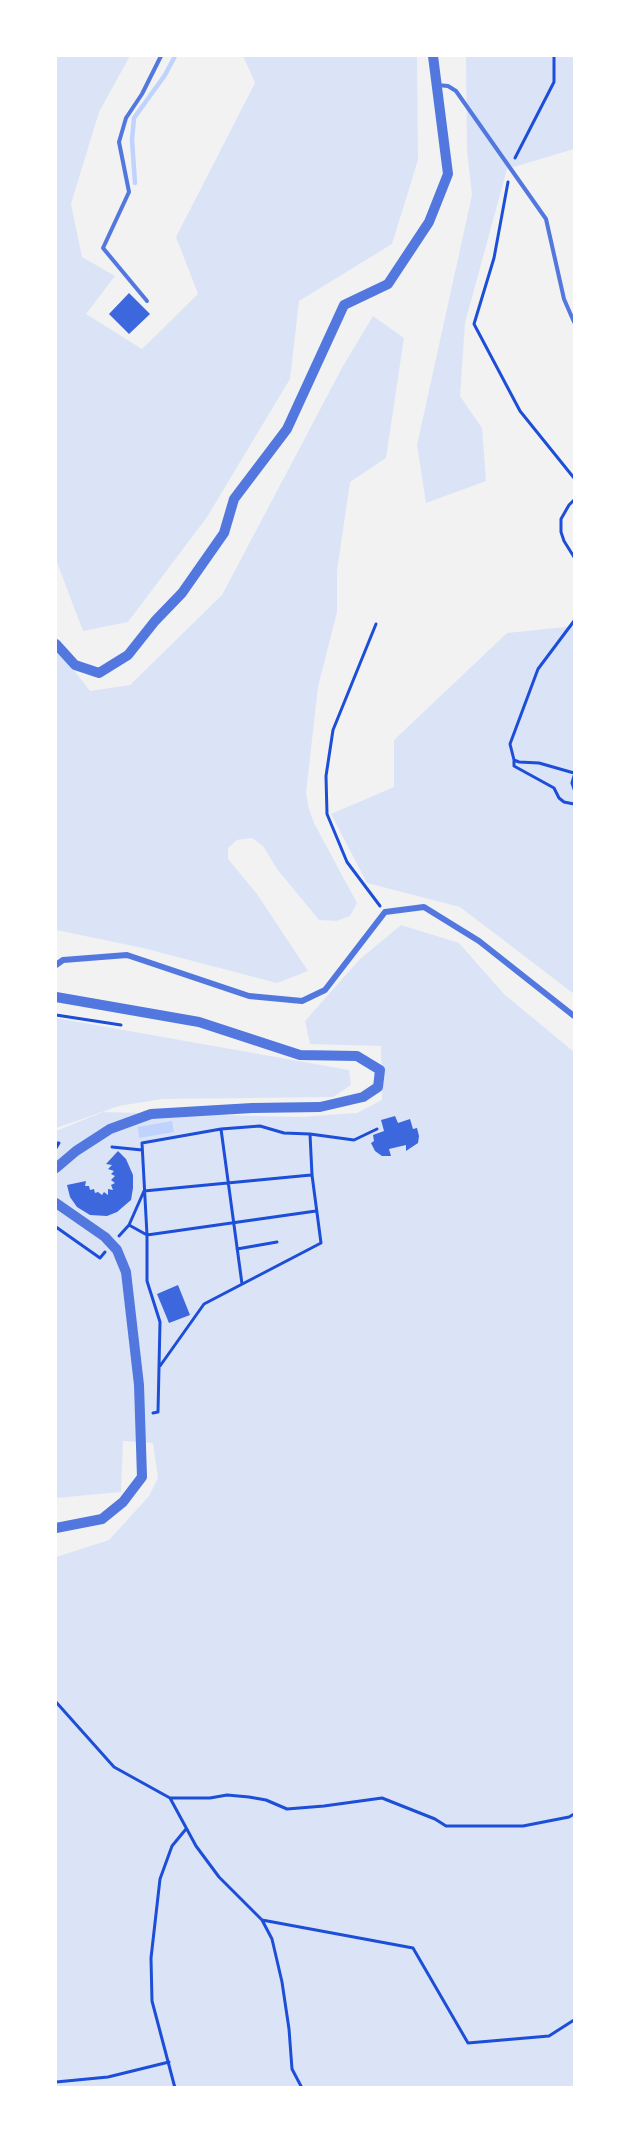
<!DOCTYPE html>
<style>
body{margin:0}
#map{position:relative;width:630px;height:2143px;overflow:hidden;background:#f2f2f2;font-family:Overpass,sans-serif}
canvas{display:block}
.frame{position:absolute;inset:0;border:57px solid #fff;pointer-events:none}
</style>
<div id="map">
<canvas width="630" height="2143"></canvas>
<div class="frame"></div>
</div>
<script>
const context = document.querySelector('canvas').getContext('2d');
context.lineJoin = 'round';
function paint(path, color) { context.fillStyle = color; context.fill(path, 'evenodd'); }
const shape = rows => new Path2D(rows.map(r => 'M' + r).join(''));
function trace(path, color, width, dash) { context.strokeStyle = color; context.lineWidth = width; context.lineCap = dash ? 'butt' : 'round'; context.setLineDash(dash || []); context.stroke(path); }
const green = shape([
 [56,56,130,56,99,112,71,204,82,257,115,276,86,314,142,349,198,294,176,237,255,83,243,56,417,56,418,160,392,244,299,301,290,379,207,517,128,622,83,631,56,560],
 [466,56,574,56,574,149,507,169,465,323,460,396,482,428,486,481,426,503,417,445,472,195,467,151],
 [373,316,404,338,386,458,350,482,337,571,337,612,318,687,306,793,309,809,314,823,357,903,350,916,336,921,319,920,277,869,263,846,252,838,237,840,228,848,228,859,257,894,308,971,277,983,143,948,56,930,56,647,90,691,130,685,222,595,343,366],
 [574,626,574,994,460,907,367,883,331,814,394,787,394,740,507,633],
 [401,925,459,943,504,994,574,1052,574,2087,56,2087,56,1557,109,1540,149,1496,158,1478,153,1443,123,1441,121,1492,56,1498,56,1131,103,1112,300,1117,357,1113,382,1100,381,1046,310,1044,305,1021,360,959],
 [56,1018,349,1070,351,1085,333,1097,162,1099,119,1106,56,1128]
]);
const water = shape([
 [172,1121,174,1132,139,1138,138,1127]
]);
const stream = shape([
 [135,183,132,140,134,118,165,75,175,56]
]);
const building = shape([
 [129,293,150,314,129,334,109,314],
 [395,1116,398,1123,410,1119,413,1129,417,1128,419,1136,418,1143,406,1151,406,1145,389,1149,391,1156,382,1156,375,1151,371,1143,374,1141,373,1135,384,1131,381,1120],
 [118,1151,126,1159,133,1175,133,1188,131,1200,117,1212,107,1216,90,1215,77,1207,70,1197,67,1185,86,1181,85,1186,89,1186,90,1190,94,1189,95,1193,98,1192,102,1195,104,1192,108,1195,108,1189,113,1190,111,1185,115,1183,111,1180,115,1176,111,1174,114,1171,108,1169,112,1165,106,1164],
 [178,1285,190,1315,169,1323,157,1294]
]);
const path = shape([
 [515,158,554,82,554,56],
 [508,182,494,258,474,324,520,411,574,478],
 [574,500,569,505,561,519,561,532,564,541,574,557],
 [574,621,538,669,510,744,514,760,519,762,539,763,574,773],
 [376,624,333,730,326,776,327,814,347,862,380,906],
 [514,760,514,766,554,788,559,798,564,802,574,804],
 [574,776,572,783,574,789],
 [56,1015,121,1025],
 [221,1129,242,1284],
 [56,1143,59,1143,56,1148],
 [112,1147,142,1150],
 [129,1225,144,1191,311,1175],
 [56,1227,100,1258,105,1252],
 [119,1236,129,1225,147,1235,316,1211],
 [237,1249,277,1242],
 [160,1366,204,1304,321,1243,312,1175,310,1134],
 [153,1413,158,1412,160,1322,147,1281,147,1235,142,1143,221,1129,260,1126,284,1133,310,1134,354,1140,377,1129],
 [56,1702,114,1767,170,1798,210,1798,227,1795,249,1797,266,1800,287,1809,324,1806,382,1798,435,1819,446,1826,523,1826,569,1817,574,1814],
 [170,1798,196,1846,219,1877,262,1920,272,1939,282,1982,289,2029,292,2069,302,2088],
 [262,1920,413,1948,468,2043,549,2036,574,2020],
 [56,2082,108,2077,169,2062],
 [175,2088,152,2001,151,1958,160,1879,172,1846,186,1829]
]);
const service = shape([
 [437,85,448,86,456,91,546,219,564,299,574,322],
 [147,301,103,248,129,192,119,142,126,118,142,94,161,56]
]);
const minor = shape([
 [56,965,63,960,127,955,249,996,302,1001,325,990,385,912,424,907,479,941,574,1016]
]);
const tertiary = shape([
 [56,644,75,665,99,673,128,655,155,621,182,593,224,533,234,499,287,429,344,305,388,284,429,222,448,174,433,56],
 [56,997,199,1022,300,1055,357,1056,380,1070,378,1087,363,1097,320,1107,252,1108,151,1114,110,1129,76,1151,56,1168],
 [56,1203,105,1237,117,1250,126,1272,139,1385,142,1477,123,1502,102,1519,56,1528]
]);
paint(green, '#dbe4f7');
paint(water, '#bfd3fe');
trace(stream, '#bfd3fe', 4.5);
paint(building, '#3d67dc');
trace(path, '#1d4ed8', 3);
trace(service, '#5277de', 4);
trace(minor, '#5277de', 6);
trace(tertiary, '#5277de', 10);
</script>
